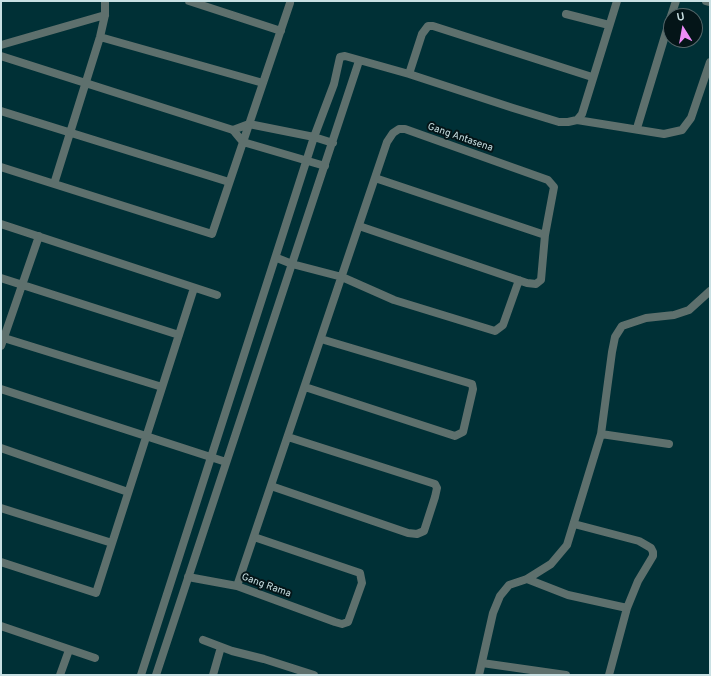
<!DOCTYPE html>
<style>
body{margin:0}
#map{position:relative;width:711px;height:676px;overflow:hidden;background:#003036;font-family:Overpass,sans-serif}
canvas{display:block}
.frame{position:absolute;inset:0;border:2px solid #c9e0e3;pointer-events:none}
.north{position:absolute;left:663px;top:8px;width:40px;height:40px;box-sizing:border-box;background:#041518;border:1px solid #536669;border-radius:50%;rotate:349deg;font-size:11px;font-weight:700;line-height:16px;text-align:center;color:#c9e0e3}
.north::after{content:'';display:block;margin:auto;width:14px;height:18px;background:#ee8cf8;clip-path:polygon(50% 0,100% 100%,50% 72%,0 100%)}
</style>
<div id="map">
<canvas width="711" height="676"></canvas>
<div class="frame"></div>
<div class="north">U</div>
</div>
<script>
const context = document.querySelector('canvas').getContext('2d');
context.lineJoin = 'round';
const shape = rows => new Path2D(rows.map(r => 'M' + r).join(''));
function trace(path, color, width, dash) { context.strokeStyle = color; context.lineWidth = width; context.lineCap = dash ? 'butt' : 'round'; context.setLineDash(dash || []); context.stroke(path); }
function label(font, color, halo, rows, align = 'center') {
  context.font = font + ' Overpass,sans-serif'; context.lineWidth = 4; context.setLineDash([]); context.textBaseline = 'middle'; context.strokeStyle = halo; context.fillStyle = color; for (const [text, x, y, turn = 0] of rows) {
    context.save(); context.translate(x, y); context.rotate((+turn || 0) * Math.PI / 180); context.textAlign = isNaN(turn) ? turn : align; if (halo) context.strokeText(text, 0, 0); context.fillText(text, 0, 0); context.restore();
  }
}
const minor = shape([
 [189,1,281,31],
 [706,1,710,2],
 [566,14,609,25],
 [671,16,676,1],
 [100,37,263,83],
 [1,45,105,15],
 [1,56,233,130,243,142,325,166],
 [409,74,422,34,428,26,433,26,592,77],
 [1,111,229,182],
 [577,120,664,134,682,130,691,118,710,62],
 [637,128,671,16],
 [233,130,249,124,314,137,333,143],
 [1,167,212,234,290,3],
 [54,184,100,37,105,15,105,1],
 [1,224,217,295],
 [359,226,527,283,536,284,541,280,545,235,375,178],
 [277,258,292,264,342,277,394,300,495,331,503,325,519,280],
 [1,278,179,335],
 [1,337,162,387],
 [1,346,39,236],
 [305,387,455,436,463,432,473,389,472,384,321,339],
 [1,389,226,462],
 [601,434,669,444],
 [1,448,128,492],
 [271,486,408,533,417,534,424,531,435,497,437,488,435,484,288,437],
 [1,508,112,543],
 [574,524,639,541,651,548,653,552,653,556,638,581,627,608,609,675],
 [1,562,96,593,194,288],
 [188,577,237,586,335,622,342,624,348,622,362,583,360,573,254,537],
 [527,579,568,595,627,608],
 [237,586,387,142,393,133,399,129,405,129,548,180,554,187,545,235],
 [1,626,95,658],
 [203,640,232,651,264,659,314,675],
 [482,663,566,675],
 [60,675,69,650],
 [141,675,314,137,334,84,340,57,345,56,409,74,513,108,559,122,568,122,577,120,582,114,617,1],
 [156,675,359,61],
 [213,675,221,647],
 [479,675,493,613,500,596,509,585,527,579,551,564,567,545,601,434,612,352,615,337,622,326,646,318,674,315,689,310,710,291]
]);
const streetNames = [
 ["Gang Antasena",460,138,19],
 ["Gang Rama",266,586,20]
];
trace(minor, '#5e706d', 8);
label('10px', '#c9e0e3', '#041518', streetNames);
</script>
